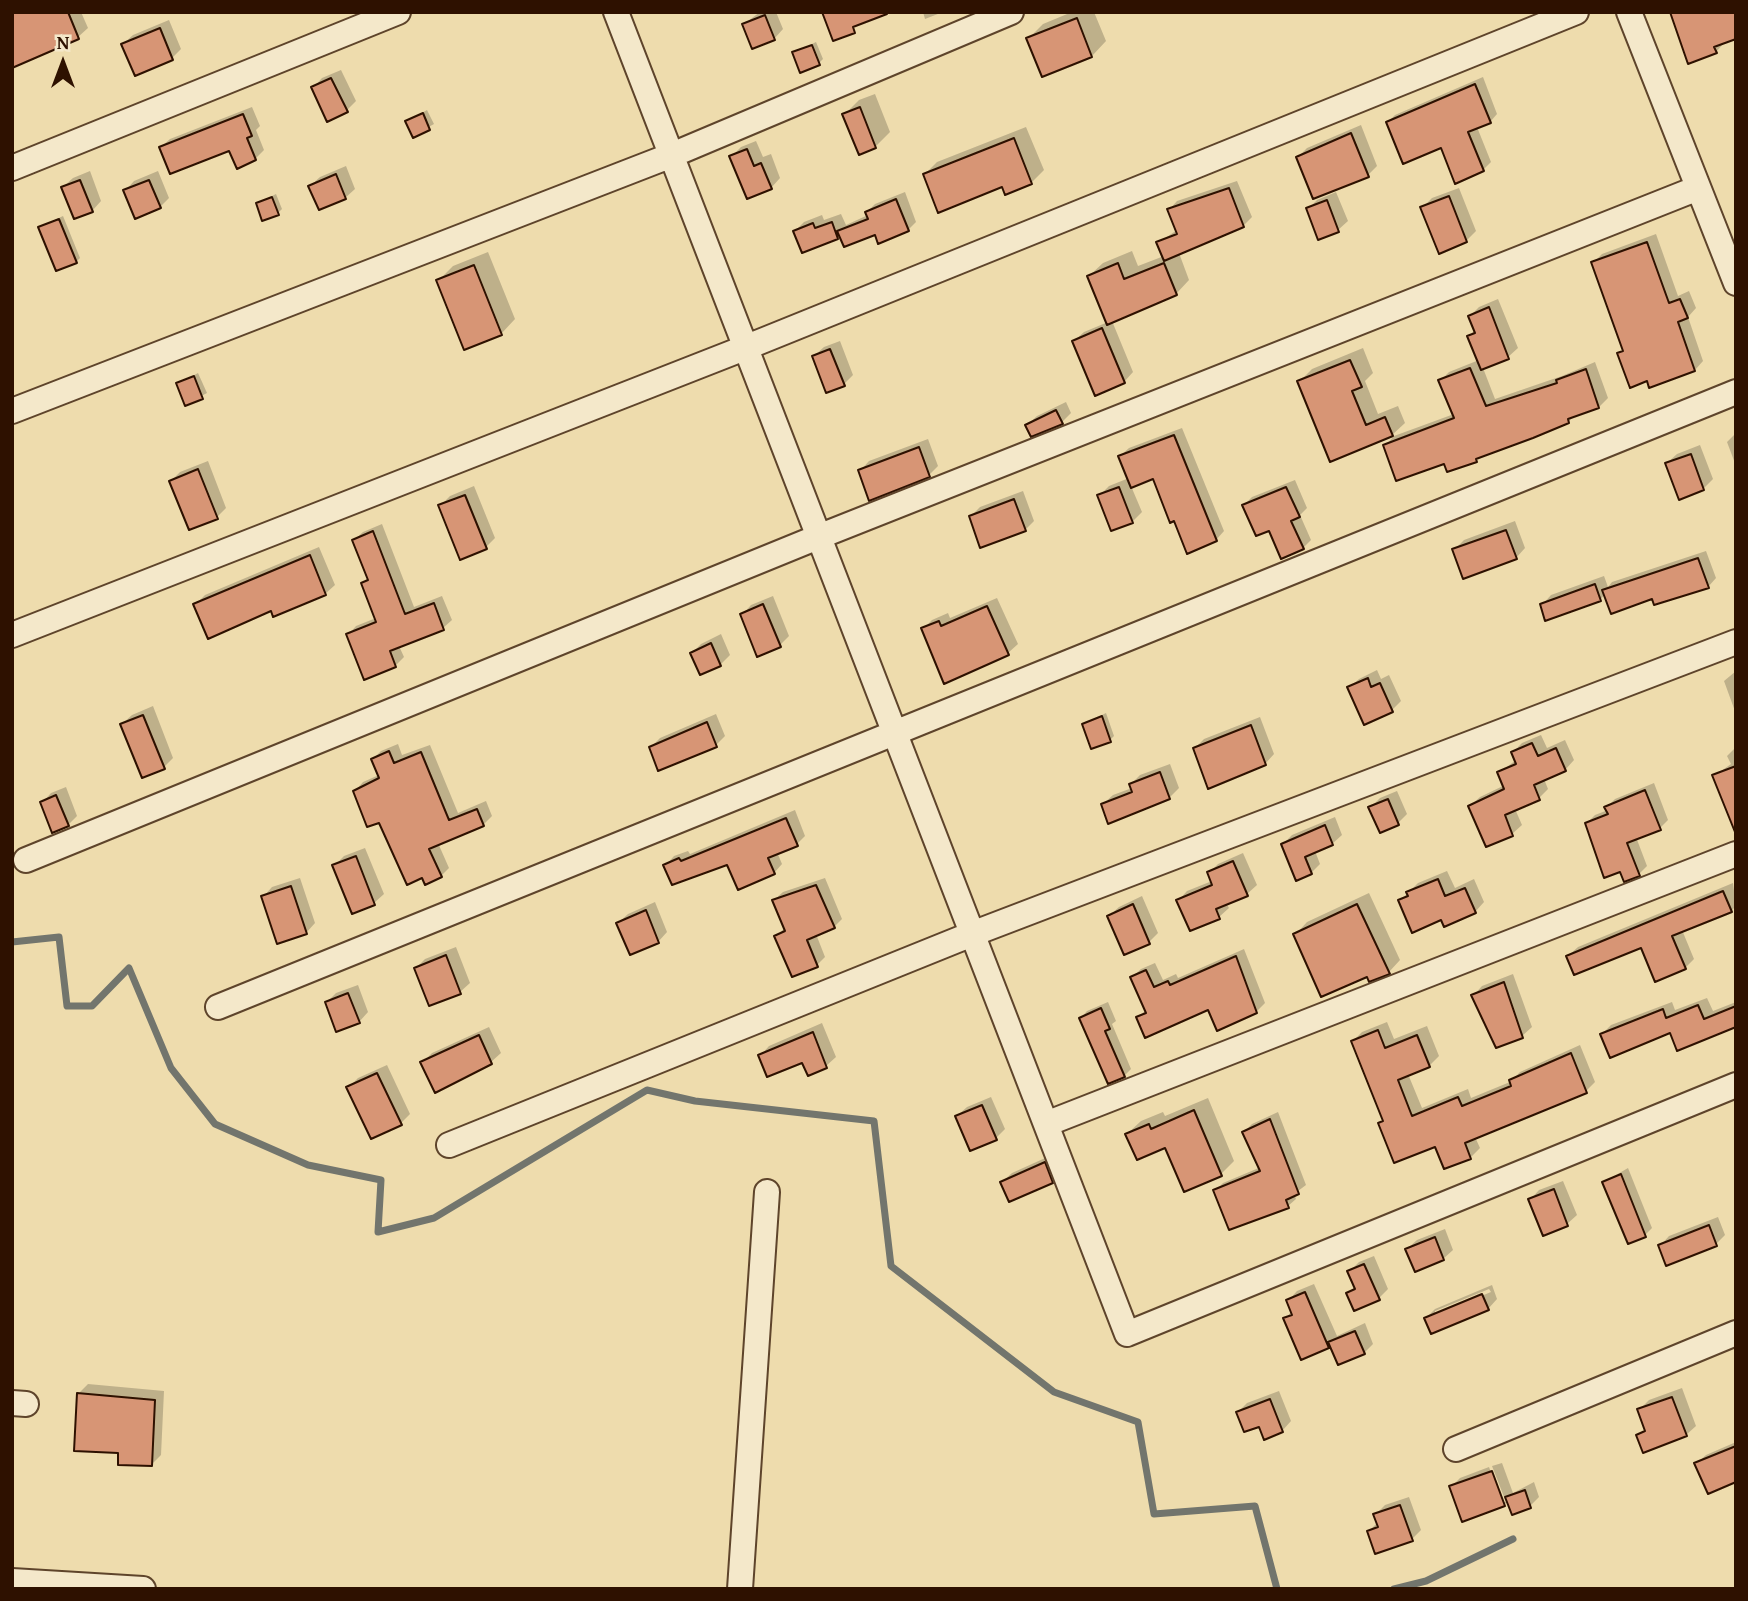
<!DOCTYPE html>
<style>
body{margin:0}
#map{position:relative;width:1748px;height:1601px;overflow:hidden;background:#eedcad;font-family:"Gentium Book Plus",serif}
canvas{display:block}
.frame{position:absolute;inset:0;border:14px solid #2e1100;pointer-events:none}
.north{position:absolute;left:28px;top:28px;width:70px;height:70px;-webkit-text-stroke:5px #f4e8ca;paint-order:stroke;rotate:0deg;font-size:19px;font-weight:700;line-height:28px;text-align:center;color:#2e1100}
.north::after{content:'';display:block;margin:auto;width:24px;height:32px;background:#2e1100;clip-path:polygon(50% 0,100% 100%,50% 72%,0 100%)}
</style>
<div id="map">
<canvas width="1748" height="1601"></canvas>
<div class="frame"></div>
<div class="north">N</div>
</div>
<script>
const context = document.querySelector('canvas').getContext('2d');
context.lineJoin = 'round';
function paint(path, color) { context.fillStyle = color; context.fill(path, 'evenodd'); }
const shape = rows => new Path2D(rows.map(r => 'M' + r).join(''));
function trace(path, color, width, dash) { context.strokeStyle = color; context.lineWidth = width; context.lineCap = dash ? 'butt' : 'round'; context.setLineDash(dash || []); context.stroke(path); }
const shadow = shape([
 [12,12,81,12,88,28,78,37,12,67],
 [760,12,776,12,783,29,774,39,744,24],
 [923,12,943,12,925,19],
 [1072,12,1094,12,1106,41,1092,56,1028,39,1043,24],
 [1672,12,1724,43,1716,52],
 [169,20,181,49,172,58,123,44,133,35],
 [816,42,823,59,819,63,794,53],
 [341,70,356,101,346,111,313,88,322,78],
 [1483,77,1497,114,1490,122,1477,127,1491,162,1483,170,1442,146,1388,122,1395,115],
 [875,94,890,132,875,147,844,115,859,100],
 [252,107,260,126,256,130,264,150,255,159,230,149,161,147,170,139],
 [427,110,434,124,414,135,407,121],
 [1361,125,1377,166,1368,175,1298,157,1307,148],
 [1026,127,1044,170,1031,183,925,174,937,162],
 [756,141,763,157,771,154,780,178,771,188,731,157,741,147],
 [346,166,355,189,345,198,310,186,320,177],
 [90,171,101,201,92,211,63,187,73,178],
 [158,171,169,198,160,207,125,191,134,181],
 [1237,181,1252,217,1243,226,1179,253,1189,280,1176,294,1112,321,1133,372,1124,382,1074,341,1084,332,1108,322,1089,276,1103,263,1132,251,1138,266,1164,256,1158,243,1177,230,1169,210,1177,201],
 [1459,188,1476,231,1466,241,1422,208,1432,198],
 [905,192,916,222,908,230,841,234,837,237,795,231,804,222,822,215,824,220,841,214,846,225,868,215,867,212,875,204],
 [1336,192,1348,221,1338,230,1308,209,1317,200],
 [276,194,282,209,278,213,258,203],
 [63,216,80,258,76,262,40,227],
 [1656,234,1678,296,1689,291,1696,308,1688,317,1703,361,1695,370,1648,379,1619,353,1624,348,1593,263,1602,254],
 [488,252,515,319,501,334,438,281,453,266],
 [1498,299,1518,348,1508,357,1483,368,1495,399,1562,376,1595,362,1608,398,1599,407,1575,415,1568,422,1445,462,1385,446,1394,436,1454,414,1440,381,1449,372,1479,360,1469,336,1476,329,1470,316,1479,307],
 [840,341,853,375,844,384,814,356,824,347],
 [1363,348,1373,373,1365,381,1378,414,1398,406,1405,423,1392,435,1331,460,1299,382,1312,369],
 [198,373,207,393,186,404,178,384],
 [1066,402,1071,413,1062,422,1027,425,1037,416],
 [1182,428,1224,531,1216,540,1154,476,1131,486,1142,512,1132,522,1099,496,1109,486,1129,478,1120,456,1129,448],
 [1736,433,1736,466,1727,442],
 [928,439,938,466,929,475,860,471,869,461],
 [1700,445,1713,479,1703,489,1667,463,1677,454],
 [208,461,226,508,217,517,171,481,180,472],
 [1295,480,1307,508,1300,515,1311,540,1303,548,1270,528,1244,505,1252,497],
 [474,486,495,538,486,547,440,506,450,496],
 [1023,491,1034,521,1025,530,971,516,980,507],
 [1515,521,1525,548,1516,558,1454,550,1464,540],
 [382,524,414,607,442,596,452,620,443,628,399,646,404,657,395,666,348,635,356,626,376,618,363,583,369,577,354,540,363,532],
 [319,547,335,585,325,594,272,609,196,604,205,595],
 [1706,551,1716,578,1708,587,1653,597,1605,594,1600,600,1542,605,1551,595,1604,576,1608,587,1612,582],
 [773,596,789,636,780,645,742,615,751,605],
 [997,598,1018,644,1008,653,923,629,932,620,948,613,950,618],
 [721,634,730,655,720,665,692,653,701,644],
 [1377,670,1381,679,1389,675,1401,701,1392,710,1349,688,1359,679],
 [1736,671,1736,714,1724,681],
 [153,706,173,758,164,767,122,724,132,715],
 [1106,713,1114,736,1110,740,1084,724],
 [716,714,725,736,716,745,651,747,660,738],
 [1260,717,1274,754,1265,764,1195,748,1204,739],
 [1541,735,1547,748,1565,740,1574,760,1565,770,1544,779,1548,789,1539,798,1515,809,1522,825,1512,834,1487,845,1470,806,1480,797,1505,785,1499,773,1516,760,1513,752,1522,743],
 [398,744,402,755,430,745,458,813,486,801,492,816,483,825,438,843,449,868,441,876,380,820,355,791,363,782,379,775,373,759,381,751],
 [1736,747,1736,810,1714,776,1731,764,1727,756],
 [1170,764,1179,788,1169,798,1103,804,1113,795,1132,788,1131,784,1140,775],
 [1654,783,1668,820,1660,828,1636,837,1647,866,1639,874,1621,870,1587,823,1595,815,1608,810,1607,807,1615,799],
 [66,787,77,816,68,825,42,803,51,793],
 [1397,791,1407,814,1398,823,1370,808,1380,798],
 [795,810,805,836,797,844,777,852,782,864,774,873,728,863,666,865,674,856,688,851,690,854],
 [1335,817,1342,835,1332,844,1315,851,1320,864,1311,873,1283,844,1292,835],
 [365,848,384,894,374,903,353,912,334,866,344,856],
 [1243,853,1257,885,1247,894,1226,903,1229,908,1219,917,1178,901,1187,891,1212,881,1209,873,1218,864],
 [1447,871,1455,888,1474,879,1484,902,1475,912,1442,918,1400,901,1418,883],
 [300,878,315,923,306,933,263,897,272,887],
 [825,878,842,919,834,927,816,934,825,957,817,965,776,936,786,927,774,900,783,892],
 [1733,883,1736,906,1731,911,1682,930,1694,959,1685,968,1642,946,1568,956,1578,947],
 [1369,893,1400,960,1389,972,1368,975,1296,934,1307,922],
 [1142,896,1158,933,1149,942,1109,916,1119,907],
 [655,902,667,932,658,942,618,923,628,914],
 [456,947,470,983,460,992,416,968,425,959],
 [1244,949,1265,1003,1256,1012,1209,1008,1138,1018,1146,1010,1132,977,1141,969,1155,963,1163,980,1176,974,1178,978],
 [1513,974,1532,1027,1522,1036,1497,1046,1473,996,1482,986],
 [358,985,368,1012,359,1022,327,1002,336,993],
 [1707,998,1713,1011,1736,1002,1736,1025,1602,1034,1611,1025,1672,1002,1675,1010],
 [1108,1002,1116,1021,1112,1024,1131,1069,1124,1076,1081,1018,1087,1011],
 [1387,1022,1394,1039,1427,1026,1439,1056,1430,1065,1408,1074,1422,1108,1468,1089,1471,1098,1510,1082,1520,1072,1580,1045,1595,1082,1586,1091,1475,1137,1480,1148,1471,1157,1445,1167,1436,1144,1380,1123,1384,1119,1353,1041,1362,1032],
 [822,1023,836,1057,826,1066,809,1074,803,1061,760,1056,769,1046],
 [489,1027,501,1053,491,1062,422,1063,432,1053],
 [387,1065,410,1114,401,1123,348,1088,358,1078],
 [991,1097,1005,1129,996,1138,957,1116,967,1107],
 [1208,1098,1234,1161,1221,1174,1166,1146,1127,1134,1141,1121,1163,1112,1165,1116],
 [1278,1112,1306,1185,1294,1194,1296,1199,1288,1206,1215,1191,1223,1183,1261,1167,1244,1132,1252,1124],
 [1054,1154,1061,1172,1052,1181,1002,1182,1012,1173],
 [1628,1168,1652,1228,1645,1235,1604,1182],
 [1563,1181,1577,1215,1567,1224,1544,1233,1530,1200,1539,1190],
 [1718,1217,1725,1235,1716,1244,1660,1246,1669,1236],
 [1445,1229,1453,1250,1443,1259,1407,1249,1417,1240],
 [1374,1256,1388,1289,1379,1298,1348,1293,1356,1286,1349,1272,1359,1262],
 [1314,1284,1337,1336,1365,1323,1373,1344,1364,1353,1331,1343,1328,1347,1285,1319,1292,1311,1288,1301,1297,1291],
 [1492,1285,1497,1299,1488,1309,1426,1318,1435,1309],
 [1489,1289,1491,1292,1435,1315,1435,1311],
 [88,1384,164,1391,161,1455,151,1465,78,1394],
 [1682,1388,1696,1426,1686,1435,1638,1435,1646,1428,1639,1410,1649,1400],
 [1279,1391,1291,1421,1282,1431,1260,1424,1238,1412,1247,1403],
 [1736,1442,1736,1481,1696,1464,1706,1455],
 [1502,1463,1513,1493,1534,1482,1539,1497,1530,1506,1508,1501,1504,1505,1451,1487,1460,1478,1489,1467,1502,1502,1506,1502,1492,1466],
 [1409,1497,1421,1530,1412,1539,1369,1531,1378,1522,1375,1515,1385,1505]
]);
const stream = shape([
 [12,942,59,937,67,1006,92,1006,129,968,171,1068,215,1124,308,1165,381,1180,378,1232,434,1218,647,1090,695,1101,874,1121,891,1266,1054,1392,1138,1422,1154,1514,1255,1506,1277,1589],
 [1394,1589,1426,1581,1513,1539]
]);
const building = shape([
 [12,12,68,12,79,39,12,68,12,12],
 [822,12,887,12,887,14,853,27,855,33,833,41,822,12],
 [1670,12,1736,12,1736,39,1714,47,1717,53,1688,64,1670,12],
 [765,15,775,40,752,49,742,24,765,15],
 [1077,18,1092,57,1042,77,1026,38,1077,18],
 [160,28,173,60,135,76,121,44,160,28],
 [812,45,820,65,800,73,792,52,812,45],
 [331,78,348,112,327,122,311,87,331,78],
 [1475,84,1491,123,1468,132,1484,171,1455,184,1441,148,1403,164,1386,122,1475,84],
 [860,107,876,148,859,155,842,114,860,107],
 [423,113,430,130,413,138,405,121,423,113],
 [243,114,252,136,247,138,256,160,237,169,229,151,170,174,159,147,243,114],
 [1351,133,1369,177,1313,199,1296,157,1351,133],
 [1014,138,1032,184,1005,195,1002,187,938,213,923,174,1014,138],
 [747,149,754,166,761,163,772,189,747,199,729,156,747,149],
 [336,174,346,199,319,210,308,186,336,174],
 [80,180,93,212,74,219,61,187,80,180],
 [149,180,161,208,135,219,123,190,149,180],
 [1229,188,1244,227,1164,261,1156,242,1177,234,1167,209,1229,188],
 [1449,196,1467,242,1439,254,1420,207,1449,196],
 [272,197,279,215,262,221,256,203,272,197],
 [896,199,909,231,878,244,875,235,844,247,837,231,868,219,865,212,896,199],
 [1327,200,1339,232,1318,240,1306,208,1327,200],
 [59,219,77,263,56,271,38,227,59,219],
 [832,222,838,239,802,253,793,231,813,223,815,228,832,222],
 [1647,242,1669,303,1680,299,1688,318,1678,322,1695,371,1649,388,1647,381,1630,388,1617,353,1623,351,1591,262,1647,242],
 [1118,263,1124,279,1164,263,1177,295,1107,325,1087,276,1118,263],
 [474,265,502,335,464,350,436,280,474,265],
 [1489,307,1509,359,1481,370,1467,336,1475,333,1468,316,1489,307],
 [1102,328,1125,383,1095,396,1072,341,1102,328],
 [830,349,845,386,826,393,812,356,830,349],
 [1350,360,1362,387,1352,391,1366,425,1385,417,1393,436,1330,462,1297,381,1350,360],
 [1470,368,1486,406,1557,383,1556,380,1586,369,1599,408,1568,419,1569,423,1533,438,1476,459,1477,462,1447,472,1444,464,1396,481,1383,445,1454,418,1438,380,1470,368],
 [194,376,203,399,185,406,176,383,194,376],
 [1056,410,1063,424,1031,437,1025,425,1056,410],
 [1174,435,1217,541,1187,554,1174,521,1170,523,1153,479,1131,488,1118,456,1174,435],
 [919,447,930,477,869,501,858,470,919,447],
 [1691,454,1704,490,1679,500,1665,463,1691,454],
 [198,469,218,519,189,530,169,481,198,469],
 [1119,487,1133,523,1111,531,1097,495,1119,487],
 [1286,487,1300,517,1291,521,1304,549,1281,559,1269,531,1256,536,1242,505,1286,487],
 [465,495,487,549,460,560,438,505,465,495],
 [1014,499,1026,531,980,548,969,516,1014,499],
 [1506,530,1517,559,1463,579,1452,549,1506,530],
 [373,531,405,614,434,603,444,630,390,651,396,667,364,680,346,634,376,622,361,583,368,580,352,540,373,531],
 [310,555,326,595,273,617,271,611,208,639,193,604,310,555],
 [1698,558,1709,588,1654,605,1652,599,1611,614,1602,590,1698,558],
 [1595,584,1601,601,1545,621,1540,604,1595,584],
 [763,604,781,647,757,657,740,614,763,604],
 [987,606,1009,655,944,684,921,628,939,621,941,626,987,606],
 [711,643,721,666,700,675,690,653,711,643],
 [1368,678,1371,687,1380,683,1393,712,1364,725,1347,687,1368,678],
 [143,715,165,769,142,778,120,724,143,715],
 [1102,716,1111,742,1091,749,1082,724,1102,716],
 [707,722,717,747,658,771,649,747,707,722],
 [1251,725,1266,765,1208,789,1193,748,1251,725],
 [1532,743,1538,756,1556,748,1566,771,1534,785,1540,800,1505,815,1513,836,1486,847,1468,806,1504,789,1497,772,1516,764,1511,752,1532,743],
 [389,751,394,763,421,752,449,820,477,809,484,826,429,849,442,877,425,885,422,878,407,885,379,823,367,827,353,791,379,778,371,759,389,751],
 [1736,766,1736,832,1735,832,1712,775,1736,766],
 [1160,772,1170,799,1108,824,1101,804,1132,792,1129,784,1160,772],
 [1645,790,1661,830,1627,843,1640,876,1624,882,1620,872,1604,878,1585,823,1608,814,1604,807,1645,790],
 [56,795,69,826,52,833,40,802,56,795],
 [1388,799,1399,825,1380,833,1368,807,1388,799],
 [786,818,798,846,768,858,775,874,738,890,727,865,672,885,663,865,679,858,681,861,786,818],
 [1325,825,1333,845,1305,857,1312,874,1296,881,1281,844,1325,825],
 [356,856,375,905,352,914,332,865,356,856],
 [1233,861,1248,896,1216,909,1220,919,1190,931,1176,900,1212,885,1207,872,1233,861],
 [1438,879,1445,896,1465,888,1476,913,1444,927,1441,920,1412,933,1398,900,1408,896,1406,892,1438,879],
 [816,885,835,928,807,940,818,967,792,977,774,936,785,931,772,900,816,885],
 [291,886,307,934,277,944,261,896,291,886],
 [1723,891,1732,912,1672,936,1686,969,1655,982,1641,948,1574,975,1566,956,1723,891],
 [1133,904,1150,944,1124,955,1107,916,1133,904],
 [1357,904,1390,974,1369,982,1367,977,1321,997,1293,934,1357,904],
 [646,910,659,943,630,955,616,923,646,910],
 [446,955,461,994,429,1006,414,968,446,955],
 [1236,956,1257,1013,1217,1031,1208,1010,1145,1038,1136,1017,1146,1013,1130,977,1146,970,1154,987,1168,981,1170,985,1236,956],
 [1504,982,1523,1038,1496,1048,1471,995,1504,982],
 [348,993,360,1023,336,1032,325,1002,348,993],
 [1698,1005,1704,1019,1736,1006,1736,1027,1677,1051,1670,1033,1610,1058,1600,1034,1663,1009,1666,1018,1698,1005],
 [1101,1008,1110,1029,1105,1031,1125,1077,1108,1084,1079,1018,1101,1008],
 [1378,1030,1385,1048,1417,1035,1430,1067,1398,1080,1412,1116,1458,1097,1462,1106,1511,1086,1509,1080,1571,1053,1587,1093,1465,1143,1471,1159,1444,1169,1435,1147,1394,1163,1378,1123,1383,1121,1351,1041,1378,1030],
 [813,1032,827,1068,808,1076,802,1063,767,1077,758,1055,813,1032],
 [479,1035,492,1064,435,1093,420,1062,479,1035],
 [377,1073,402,1125,371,1139,346,1087,377,1073],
 [982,1105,997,1140,970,1151,955,1116,982,1105],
 [1194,1110,1222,1176,1184,1192,1165,1148,1137,1160,1125,1134,1149,1124,1151,1129,1194,1110],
 [1270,1119,1299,1194,1286,1200,1289,1208,1229,1230,1213,1190,1260,1171,1242,1132,1270,1119],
 [1045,1162,1053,1183,1009,1202,1000,1182,1045,1162],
 [1621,1174,1646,1237,1628,1244,1602,1182,1621,1174],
 [1554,1189,1568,1226,1543,1236,1528,1199,1554,1189],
 [1709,1225,1717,1246,1666,1266,1658,1245,1709,1225],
 [1435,1237,1444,1260,1415,1272,1405,1249,1435,1237],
 [1364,1264,1380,1300,1354,1311,1346,1293,1355,1289,1347,1271,1364,1264],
 [1305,1292,1329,1348,1301,1360,1283,1318,1292,1315,1286,1300,1305,1292],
 [1482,1294,1489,1310,1431,1334,1424,1318,1482,1294],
 [1355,1331,1365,1354,1338,1365,1328,1342,1355,1331],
 [77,1393,155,1400,152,1466,118,1465,118,1453,74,1451,77,1393],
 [1672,1397,1687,1436,1643,1453,1636,1435,1645,1431,1637,1409,1672,1397],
 [1270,1399,1283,1432,1264,1440,1259,1427,1244,1432,1236,1412,1270,1399],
 [1736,1446,1736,1482,1708,1494,1694,1463,1736,1446],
 [1492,1471,1505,1506,1462,1522,1449,1486,1492,1471],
 [1525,1490,1531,1508,1512,1515,1505,1497,1525,1490],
 [1400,1505,1413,1541,1375,1554,1367,1531,1378,1527,1373,1514,1400,1505]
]);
const street = shape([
 [616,12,1127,1334,1736,1085],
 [1629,12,1736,283],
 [12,168,398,12],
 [12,411,672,155,1011,12],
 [12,635,747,347,1576,12],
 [26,860,818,537,1698,188],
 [218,1007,1736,392],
 [1046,1124,1736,854],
 [449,1145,972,934,1736,642],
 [12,1403,26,1404],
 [1456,1449,1736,1333],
 [12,1581,143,1589],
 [740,1589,767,1192]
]);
paint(shadow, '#0003');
trace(stream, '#72756d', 7);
paint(building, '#d79575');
trace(building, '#2e1100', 2);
trace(street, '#5e442b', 28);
trace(street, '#f4e8ca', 24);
</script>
